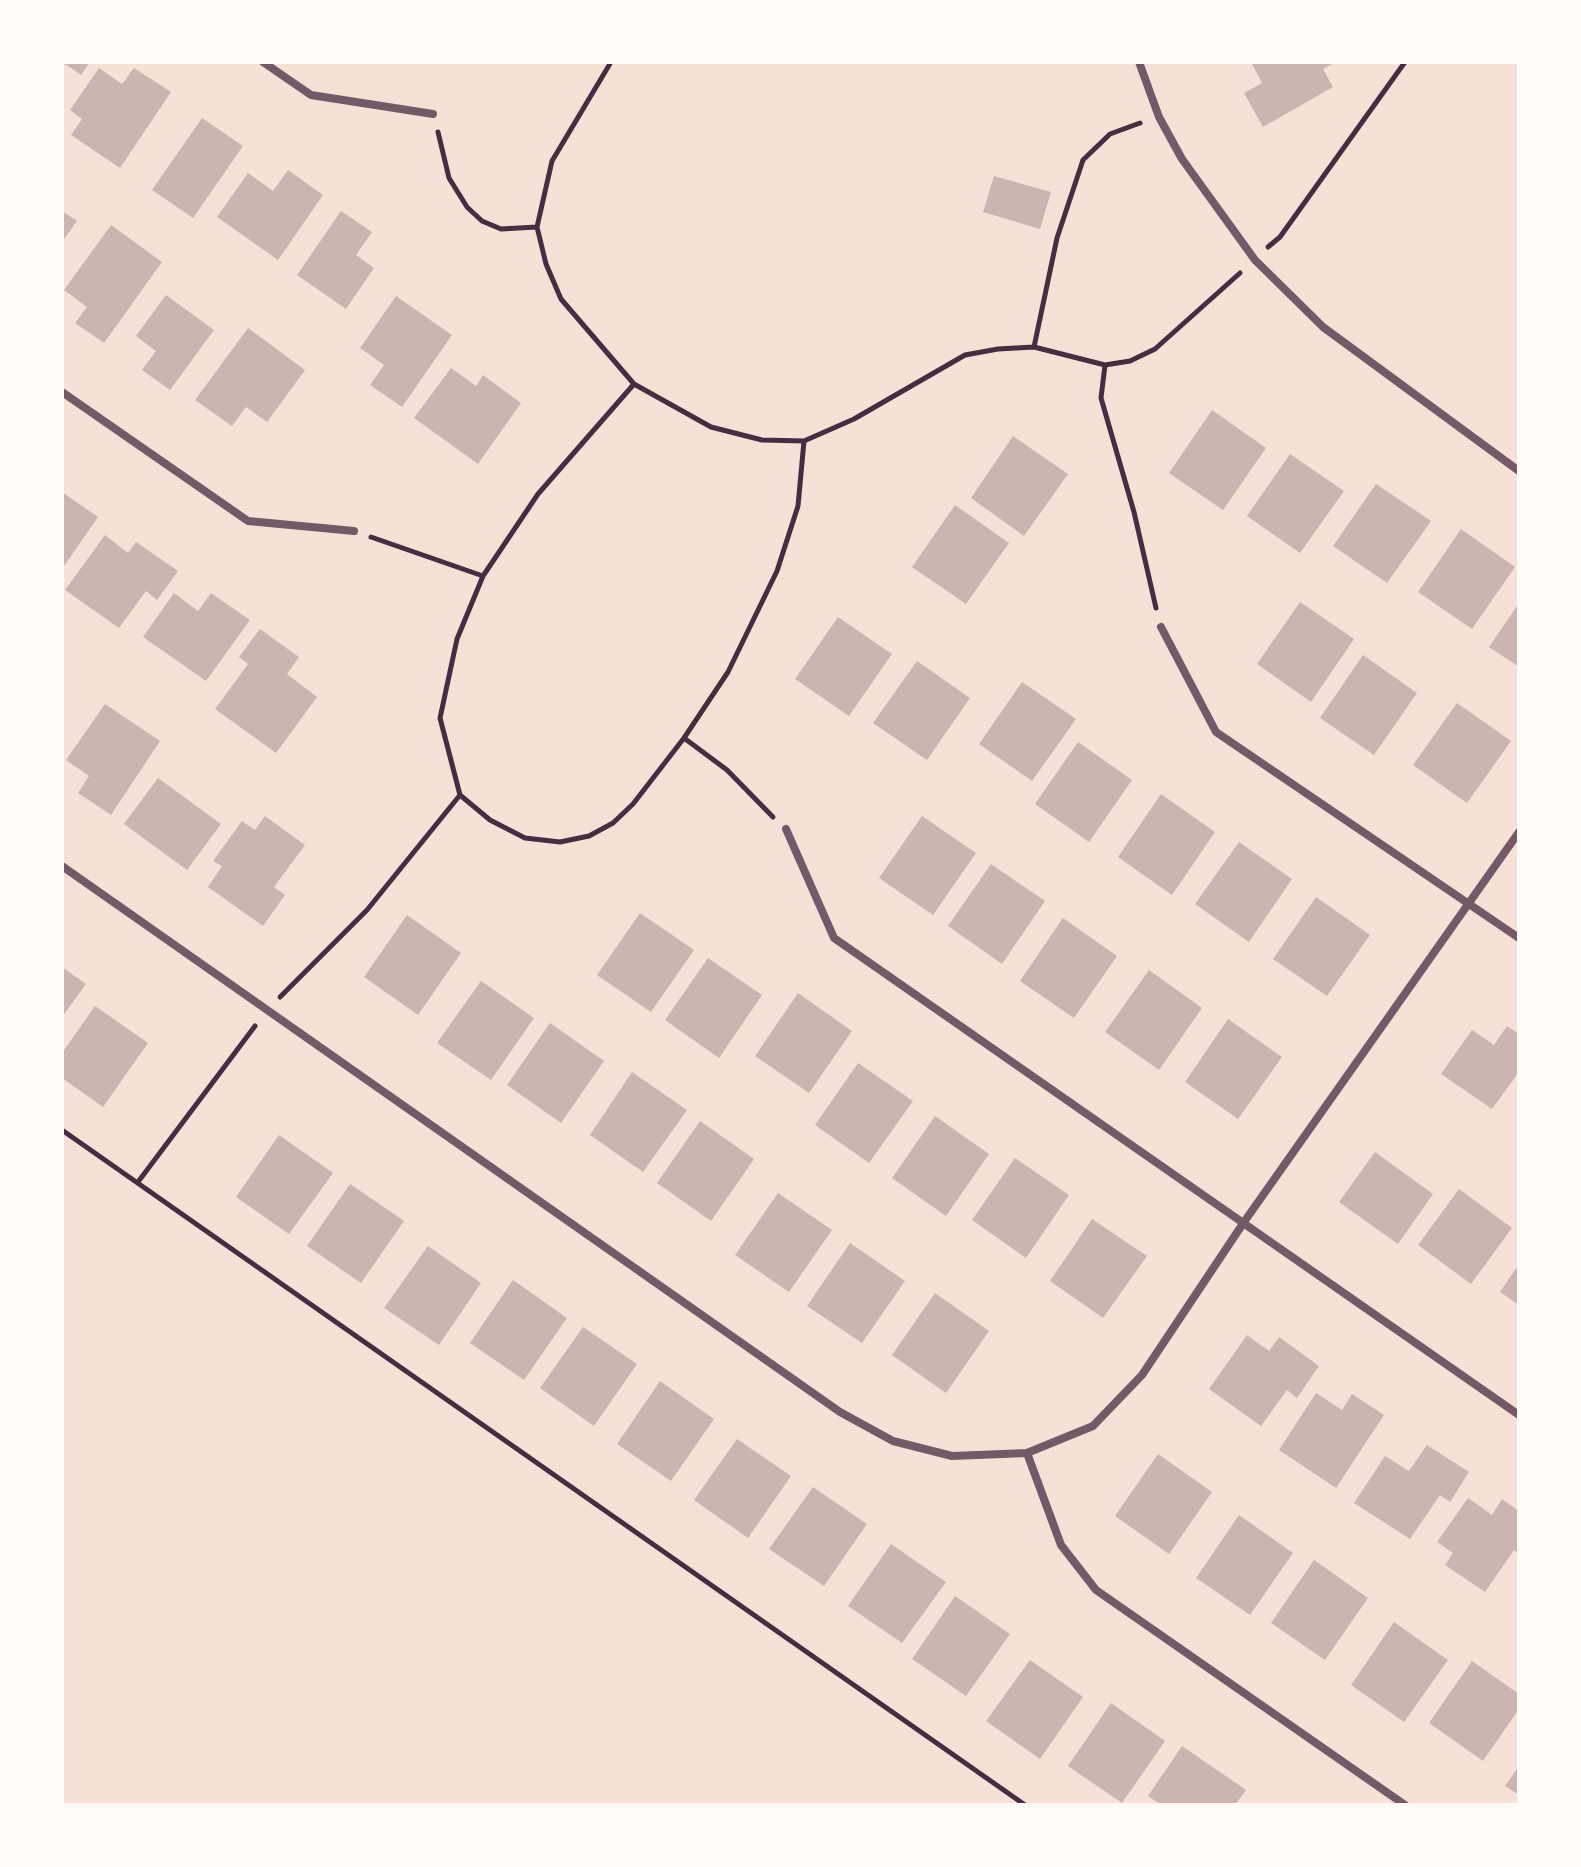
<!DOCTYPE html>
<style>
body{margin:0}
#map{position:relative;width:1581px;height:1867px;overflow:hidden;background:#f7e1d7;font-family:"Fira Sans Condensed",sans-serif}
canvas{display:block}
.frame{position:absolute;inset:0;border:64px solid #fffaf5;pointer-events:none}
</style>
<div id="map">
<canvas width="1581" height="1867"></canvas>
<div class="frame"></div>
</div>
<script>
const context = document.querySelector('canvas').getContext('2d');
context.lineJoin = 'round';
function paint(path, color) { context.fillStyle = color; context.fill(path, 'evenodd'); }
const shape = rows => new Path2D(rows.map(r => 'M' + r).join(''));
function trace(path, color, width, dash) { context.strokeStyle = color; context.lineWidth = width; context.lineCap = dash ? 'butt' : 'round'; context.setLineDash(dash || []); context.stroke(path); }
const building = shape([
 [63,62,90,62,81,75,65,64,62,68],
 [1251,62,1336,62,1323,69,1333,87,1263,127,1244,93,1262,83],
 [99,68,122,84,134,68,171,92,120,168,71,135,82,119,70,110],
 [202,118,243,146,193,218,152,190],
 [288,170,323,195,278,260,217,217,248,173,273,191],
 [994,176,1051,192,1040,229,983,212],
 [62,211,77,221,62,242],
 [341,211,372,232,356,255,374,268,346,309,297,275],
 [111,225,162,262,104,343,75,323,87,307,64,290],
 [166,295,214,330,170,390,142,370,156,351,136,336],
 [396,296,452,335,402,407,370,385,384,365,360,348],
 [248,328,305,370,267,422,246,407,232,426,195,400],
 [451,368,476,386,483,375,521,403,478,464,414,418],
 [1212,410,1266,448,1223,510,1169,473],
 [1013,436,1068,474,1024,536,971,498],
 [1290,454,1344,491,1300,553,1247,516],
 [1376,484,1431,521,1387,583,1333,546],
 [62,492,98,517,62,569],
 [955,505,1009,543,966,604,912,567],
 [1461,529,1515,567,1472,629,1418,592],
 [105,535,128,553,136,542,178,571,157,600,146,591,119,628,65,590],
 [174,593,198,611,211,593,250,620,206,681,143,637],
 [1300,602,1354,639,1311,702,1257,664],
 [1519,603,1519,667,1489,647],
 [838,617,892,654,849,716,795,679],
 [260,629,299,657,287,674,317,697,276,753,215,709,248,664,239,657],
 [1363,655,1417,693,1374,755,1320,718],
 [917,661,970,698,927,760,873,723],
 [1022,682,1076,719,1032,781,979,744],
 [1457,703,1511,741,1467,803,1413,765],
 [105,704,160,741,111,815,78,793,89,776,66,760],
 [1078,742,1132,780,1089,842,1035,804],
 [158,778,221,824,187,870,124,824],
 [1161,794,1215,832,1172,895,1118,857],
 [265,816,305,845,274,887,285,895,263,926,208,887,222,866,213,861,242,821,255,830],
 [922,816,976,853,933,915,879,878],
 [1239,842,1292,879,1249,942,1195,904],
 [991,864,1045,901,1002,964,948,926],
 [1316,897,1370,935,1327,996,1273,959],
 [640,913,694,950,651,1012,597,975],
 [407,915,461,953,418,1015,364,977],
 [1063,918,1117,956,1074,1018,1020,981],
 [708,958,762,995,719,1058,665,1020],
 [62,967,86,984,62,1017],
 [1149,970,1202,1008,1159,1070,1105,1032],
 [481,981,534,1018,491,1080,437,1043],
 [798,993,852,1031,809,1093,755,1056],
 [95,1006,148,1043,103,1107,62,1078,62,1053],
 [1228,1019,1282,1057,1238,1119,1185,1082],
 [550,1023,604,1061,561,1123,507,1085],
 [1507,1026,1519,1034,1519,1072,1492,1109,1441,1074,1472,1030,1494,1045],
 [858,1063,913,1101,869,1163,815,1125],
 [632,1072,687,1110,643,1172,590,1135],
 [935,1116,989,1154,946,1216,892,1178],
 [700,1121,754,1159,711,1221,657,1183],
 [279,1135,333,1173,289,1234,236,1197],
 [1375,1152,1433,1194,1398,1244,1339,1202],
 [1015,1158,1069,1195,1026,1258,972,1220],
 [350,1184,404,1221,361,1283,307,1246],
 [1459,1189,1512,1228,1471,1284,1418,1245],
 [778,1193,832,1230,789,1292,735,1255],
 [1092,1219,1147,1256,1103,1318,1050,1281],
 [850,1243,905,1281,862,1343,807,1306],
 [428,1246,481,1283,439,1345,384,1308],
 [1519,1264,1519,1305,1500,1292],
 [513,1280,567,1318,524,1380,470,1343],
 [935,1293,989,1331,946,1393,892,1355],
 [583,1327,637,1364,594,1426,540,1388],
 [1247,1335,1269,1351,1279,1337,1319,1366,1297,1398,1287,1390,1261,1426,1209,1389],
 [660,1381,714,1419,671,1481,617,1444],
 [1316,1393,1342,1410,1352,1394,1384,1415,1336,1488,1279,1450],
 [737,1439,791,1476,748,1538,694,1500],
 [1427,1445,1469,1472,1450,1502,1440,1495,1410,1539,1354,1503,1385,1456,1409,1471],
 [1158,1454,1212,1492,1169,1554,1115,1516],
 [813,1487,867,1524,824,1586,769,1549],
 [1468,1498,1492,1515,1502,1499,1519,1511,1519,1554,1514,1550,1485,1592,1445,1565,1453,1553,1437,1542],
 [1239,1515,1293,1553,1250,1615,1196,1578],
 [891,1544,946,1582,902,1643,848,1606],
 [1314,1560,1368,1598,1325,1660,1271,1623],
 [955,1596,1010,1634,966,1696,912,1659],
 [1394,1622,1448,1660,1404,1722,1351,1685],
 [1030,1660,1083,1697,1040,1759,986,1721],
 [1472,1661,1519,1694,1519,1709,1483,1761,1429,1723],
 [1111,1703,1165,1741,1122,1803,1068,1766],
 [1182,1746,1246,1790,1235,1805,1161,1805,1148,1796],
 [1519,1766,1519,1795,1505,1786]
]);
const path = shape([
 [611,62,552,161,537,227,546,264,561,299,634,384,711,427,762,440,804,441,854,419,965,355,998,349,1034,347,1105,365,1130,361,1155,349,1240,273],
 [438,132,449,178,467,207,482,221,501,229,537,227],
 [1268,247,1280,237,1405,62],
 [1034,347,1057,238,1083,160,1110,134,1140,123],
 [1105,365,1101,398,1134,512,1156,608],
 [634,384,538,494,483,576,457,639,440,718,460,795,490,820,525,838,560,842,589,836,613,823,633,804,684,738,728,672,777,571,798,506,804,441],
 [371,537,483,576],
 [684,738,727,770,773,817],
 [280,997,367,910,460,795],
 [62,1130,1025,1805],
 [138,1182,255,1026]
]);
const minor = shape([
 [263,62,311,95,433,114],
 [1139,62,1159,117,1182,159,1255,260,1323,327,1519,471],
 [62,392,248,521,354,531],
 [1161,627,1216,732,1519,938],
 [786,829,834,938,1519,1415],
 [62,866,840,1412,893,1441,952,1456,1027,1453,1093,1426,1142,1375,1244,1222,1519,832],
 [1027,1453,1061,1545,1096,1590,1405,1805]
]);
paint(building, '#ccb4b1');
trace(path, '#4a2c40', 5);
trace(minor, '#755966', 8);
</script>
